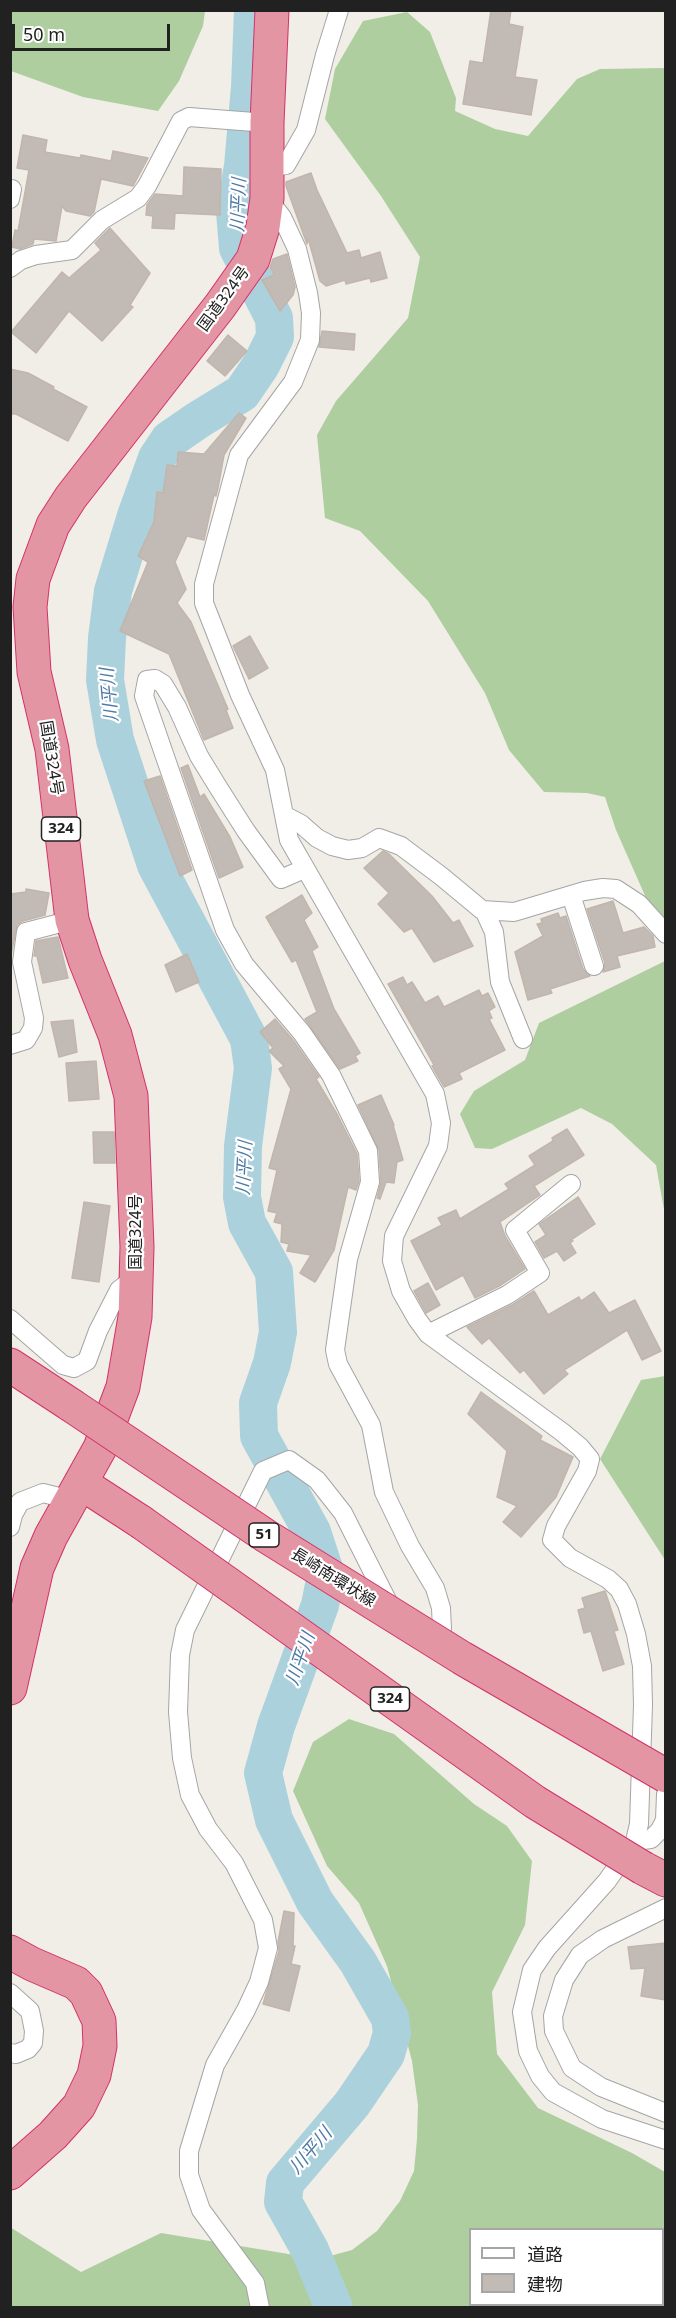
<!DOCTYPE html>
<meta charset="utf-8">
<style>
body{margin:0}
#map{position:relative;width:676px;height:2318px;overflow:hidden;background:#f1eee8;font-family:"Noto Sans","Noto Sans JP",sans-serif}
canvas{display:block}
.frame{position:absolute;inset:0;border:12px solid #212121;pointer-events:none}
.legend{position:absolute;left:469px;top:2228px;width:195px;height:78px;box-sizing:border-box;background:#fff;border:2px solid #a6a6a6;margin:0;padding:8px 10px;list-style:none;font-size:18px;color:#212121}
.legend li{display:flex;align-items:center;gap:12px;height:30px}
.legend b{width:30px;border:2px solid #a6a6a6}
.scale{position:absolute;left:12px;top:24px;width:158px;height:27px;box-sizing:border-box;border:3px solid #212121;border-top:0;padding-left:8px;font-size:18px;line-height:21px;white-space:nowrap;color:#212121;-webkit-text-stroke:4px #fff;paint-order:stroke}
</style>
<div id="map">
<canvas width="676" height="2318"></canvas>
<div class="frame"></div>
<ul class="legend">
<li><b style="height:8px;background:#fff"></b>道路</li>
<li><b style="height:16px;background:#c2bab5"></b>建物</li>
</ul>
<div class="scale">50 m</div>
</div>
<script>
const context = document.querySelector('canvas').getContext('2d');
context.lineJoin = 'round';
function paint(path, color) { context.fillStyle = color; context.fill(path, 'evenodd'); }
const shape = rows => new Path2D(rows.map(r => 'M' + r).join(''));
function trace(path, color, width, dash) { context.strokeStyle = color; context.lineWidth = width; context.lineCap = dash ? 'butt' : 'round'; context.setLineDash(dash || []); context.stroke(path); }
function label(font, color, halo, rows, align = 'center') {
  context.font = font + ' "Noto Sans","Noto Sans JP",sans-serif'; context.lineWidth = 4.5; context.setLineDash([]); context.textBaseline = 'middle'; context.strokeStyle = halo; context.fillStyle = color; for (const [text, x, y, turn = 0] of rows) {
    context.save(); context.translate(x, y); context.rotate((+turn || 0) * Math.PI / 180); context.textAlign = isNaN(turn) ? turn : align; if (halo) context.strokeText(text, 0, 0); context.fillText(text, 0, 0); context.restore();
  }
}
const forest = shape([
 [11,10,205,10,205,11,203,26,179,81,158,111,83,97,11,71],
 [407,12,430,32,456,98,455,111,495,129,528,136,577,79,600,69,665,68,665,941,616,830,605,797,587,793,544,792,509,750,485,693,428,601,360,531,325,518,317,435,336,401,408,318,420,257,381,196,325,119,335,69,363,21],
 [665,961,665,1215,656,1165,612,1124,581,1108,492,1149,475,1148,460,1114,474,1091,525,1060,539,1023],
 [665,1376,666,1376,665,1560,600,1459,641,1380],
 [349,1719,394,1734,474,1804,507,1826,532,1861,525,1925,492,1992,497,2054,538,2108,632,2153,665,2172,665,2307,11,2307,10,2227,81,2272,161,2233,319,2259,352,2250,377,2231,400,2201,414,2171,417,2139,418,2105,412,2061,387,1966,359,1903,327,1866,293,1791,313,1742],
 [470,2230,662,2230,662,2304,470,2304]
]);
const river = shape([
 [253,10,250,87,243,166,235,212,238,248,274,318,275,337,261,365,242,393,198,420,169,440,157,458,136,516,113,591,107,638,105,680,115,740,156,865,249,1039,253,1068,243,1146,242,1197,247,1223,274,1272,278,1332,272,1363,258,1403,259,1436,312,1532,326,1575,320,1605,276,1726,263,1773,274,1820,315,1902,358,1962,390,2018,392,2033,386,2054,352,2104,285,2183,283,2202,310,2250,334,2308]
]);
const building = shape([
 [491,10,511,10,509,24,523,27,515,77,537,80,531,115,463,104,470,61,483,63,491,10],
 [23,135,47,140,45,152,80,158,81,155,111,161,113,151,148,158,133,186,101,179,94,212,90,216,66,211,62,206,56,241,34,239,33,244,20,249,12,247,15,230,18,231,29,170,17,168,23,135],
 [184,167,221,169,220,215,175,213,174,229,152,228,153,216,146,215,147,205,155,194,183,196,184,167],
 [311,173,317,190,347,253,359,250,361,258,380,252,387,278,371,282,370,278,346,284,345,280,326,286,320,281,308,238,307,244,286,186,286,182,311,173],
 [110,228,150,273,130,305,133,307,102,341,69,311,36,353,11,332,62,272,69,278,101,250,95,243,110,228],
 [287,254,295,287,293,295,280,311,262,280,274,275,270,267,273,259,287,254],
 [322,331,355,334,354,350,319,347,322,331],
 [228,335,247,351,225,376,207,361,228,335],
 [10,369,28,373,54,387,53,389,87,407,68,441,16,414,10,414,10,369],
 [239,413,246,418,224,455,218,488,216,496,214,495,204,540,187,536,175,562,186,589,177,603,191,622,228,709,226,710,233,728,204,740,169,654,120,631,148,562,138,556,154,522,157,492,163,493,167,465,177,466,178,452,204,454,239,413],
 [250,636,268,668,249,679,233,646,250,636],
 [188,765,200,797,204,794,230,837,243,867,219,878,181,768,188,765],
 [160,776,192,870,180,876,144,781,160,776],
 [383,851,389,854,432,896,453,923,459,920,473,946,434,962,412,928,404,932,378,904,389,893,364,868,383,851],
 [26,889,49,893,45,915,23,921,17,925,10,960,10,894,26,892,26,889],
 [302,895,312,913,304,920,318,947,312,951,334,1009,360,1053,355,1056,358,1061,340,1069,305,1019,317,1012,296,960,292,962,266,917,302,895],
 [613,901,623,933,644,927,653,936,655,947,617,956,620,967,603,972,605,963,587,909,613,901],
 [558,913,560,918,566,916,583,969,590,976,550,989,552,993,528,1000,515,952,543,936,537,924,542,923,541,919,558,913],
 [58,937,68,978,43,983,37,956,34,956,36,941,58,937],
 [187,954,199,982,176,992,165,965,187,954],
 [403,977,407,985,412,982,425,1003,438,996,444,1007,479,990,482,996,488,993,495,1007,489,1011,492,1018,489,1019,505,1050,459,1073,462,1079,444,1087,432,1066,434,1065,388,984,403,977],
 [275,1019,293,1040,319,1077,316,1079,337,1114,357,1154,359,1181,356,1190,348,1187,334,1250,315,1282,300,1273,311,1255,287,1251,289,1244,281,1242,282,1224,274,1222,277,1213,268,1211,277,1170,269,1168,291,1089,279,1069,284,1066,269,1051,273,1048,260,1032,275,1019],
 [73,1020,77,1052,59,1057,51,1022,73,1020],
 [96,1061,99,1099,69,1101,66,1063,96,1061],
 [381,1095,394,1125,393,1125,403,1160,397,1162,394,1183,386,1182,380,1199,377,1198,381,1182,379,1150,358,1105,381,1095],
 [567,1129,584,1155,534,1186,540,1195,500,1222,505,1236,525,1269,501,1285,475,1298,463,1275,436,1290,411,1241,442,1225,438,1218,456,1210,460,1219,509,1189,505,1184,535,1165,529,1156,553,1141,552,1138,567,1129],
 [93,1132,114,1132,115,1163,94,1163,93,1132],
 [578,1197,595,1224,571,1240,573,1241,570,1243,576,1253,564,1261,557,1251,544,1258,535,1242,546,1235,539,1224,578,1197],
 [84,1202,110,1206,99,1282,72,1278,84,1202],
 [428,1283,440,1305,426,1313,414,1291,428,1283],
 [534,1291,548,1315,579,1297,581,1301,594,1292,609,1313,635,1300,661,1351,642,1360,627,1330,564,1370,568,1374,544,1394,524,1370,520,1373,489,1338,482,1344,467,1327,512,1305,534,1291],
 [481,1392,542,1436,540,1440,573,1457,556,1497,521,1537,503,1522,517,1506,497,1497,507,1451,468,1414,481,1392],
 [605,1591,618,1630,614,1631,624,1664,603,1671,591,1631,584,1633,578,1610,585,1608,582,1598,605,1591],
 [284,1911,294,1913,293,1946,295,1946,291,1964,300,1966,289,2011,263,2004,279,1951,278,1942,284,1911],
 [666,1943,666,2000,641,1996,645,1968,631,1969,628,1947,666,1943]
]);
const street = shape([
 [268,168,286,165,306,130,325,55,339,10],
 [10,189,12,189,10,199],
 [267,198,282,217,297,249,308,293,311,313,310,340,293,382,239,455,204,584,204,603,240,695,275,770,289,840,435,1094,441,1123,438,1146,394,1236,392,1261,401,1291,417,1319,428,1334,562,1432,580,1447,590,1459,587,1471,556,1526,552,1540,570,1558,608,1579,619,1589,627,1604,636,1634,642,1666,643,1705,639,1824,635,1841,607,1881,547,1948,532,1970,522,2012,528,2051,540,2076,553,2092,602,2119,666,2140],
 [10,268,21,260,36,255,72,250,102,220,138,198,147,186,181,121,189,117,267,123],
 [284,815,301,824,317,838,332,846,348,850,362,848,379,838,401,846,441,876,482,910,514,912,584,891,603,888,616,889,639,904,666,934],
 [304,869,281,879,246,831,218,787,199,756,177,707,163,684,155,679,147,680,144,696,225,930,244,964,302,1033,331,1075,368,1151,370,1182,348,1259,335,1350,338,1364,371,1425,384,1492,410,1546,435,1588,441,1608,442,1629,432,1639,425,1641],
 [571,895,594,966],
 [484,910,494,932,500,982,523,1039],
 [10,1045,26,1040,33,1028,34,1018,22,962,26,932,72,920],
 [10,1319,63,1365,74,1368,87,1361,98,1331,119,1290,136,1277],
 [428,1334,507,1295,540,1273,515,1230,571,1184],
 [10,1527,13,1515,20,1502,43,1493,71,1500],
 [635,1841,651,1839,660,1830,665,1820,666,1794],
 [666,1908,603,1939,580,1955,564,1980,553,2016,554,2031,572,2068,601,2087,666,2113],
 [10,1993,30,2011,34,2031,33,2043,28,2049,16,2054,10,2053],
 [662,2288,666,2288],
 [260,2308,255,2283,201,2210,189,2175,189,2151,215,2065,246,2010,259,1982,268,1948,263,1920,234,1863,208,1829,190,1795,182,1758,178,1712,180,1655,185,1630,263,1471,289,1460,317,1480,343,1513,392,1610]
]);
const highway = shape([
 [10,1365,71,1405],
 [81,1483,141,1522],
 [10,1688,37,1568,51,1536,100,1448,123,1387,135,1317,137,1247,131,1096,115,1035,85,960,72,920,52,749,34,672,30,607,33,579,53,525,71,497,220,306,253,259,263,227,267,198,267,123,272,10],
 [643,1868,666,1880],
 [10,1952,32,1964,76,1983,86,1993,99,2021,100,2046,94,2075,79,2106,53,2135,10,2173]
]);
const highwayBridge = shape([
 [71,1405,266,1536,462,1658,666,1776],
 [141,1522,535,1802,643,1868]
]);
const shields = [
 [61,829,39],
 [264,1535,30],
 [390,1699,39]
];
const shieldNames = [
 ["324",61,829],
 ["51",264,1535],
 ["324",390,1699]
];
const streetNames = [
 ["国道324号",224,299,-54],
 ["国道324号",51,758,81],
 ["国道324号",136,1232,-90],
 ["長崎南環状線",333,1578,32]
];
const waterNames = [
 ["川平川",239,205,-88],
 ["川平川",110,695,-95],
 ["川平川",245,1168,-87],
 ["川平川",301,1659,-71],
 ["川平川",311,2151,-49]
];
paint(forest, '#aece9f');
trace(river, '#abd2dc', 38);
paint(building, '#c2bab5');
trace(building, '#c2b5ab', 1.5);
trace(street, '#a5a5a5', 20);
trace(highway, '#d3316a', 35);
trace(street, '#fff', 18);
trace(highway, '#e495a4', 33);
trace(highwayBridge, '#d3316a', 35, []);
trace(highwayBridge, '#e495a4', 33);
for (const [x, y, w] of shields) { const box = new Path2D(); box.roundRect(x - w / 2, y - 12, w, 24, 4.5); context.fillStyle = '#fff'; context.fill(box); trace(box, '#212121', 1.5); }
label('bold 15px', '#212121', null, shieldNames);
label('16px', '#212121', '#fff', streetNames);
label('italic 18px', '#4e7aa5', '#fff', waterNames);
</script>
